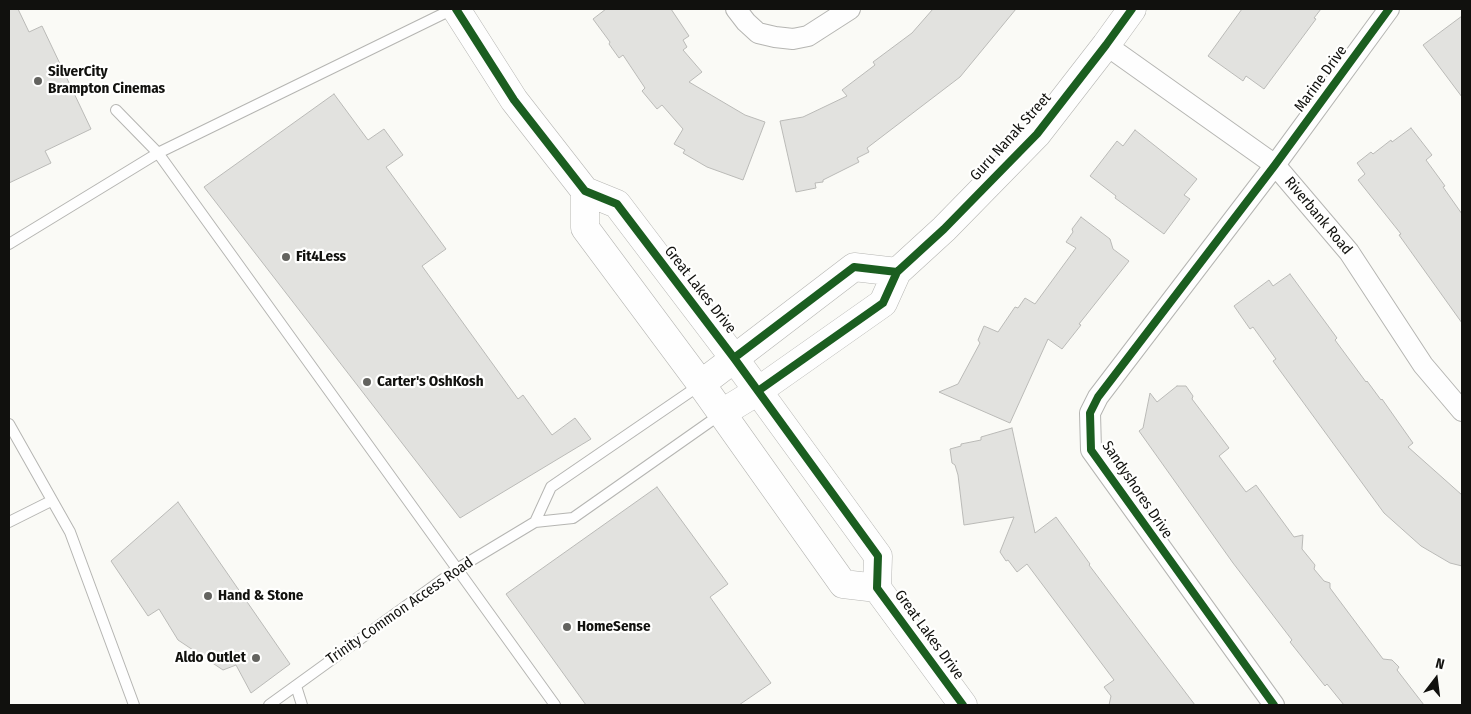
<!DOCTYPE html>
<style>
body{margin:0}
#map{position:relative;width:1471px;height:714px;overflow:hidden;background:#fafaf6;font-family:"Fira Sans Condensed",sans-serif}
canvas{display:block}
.frame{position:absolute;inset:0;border:10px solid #11110e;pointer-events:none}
.north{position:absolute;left:1411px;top:654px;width:50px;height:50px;-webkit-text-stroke:4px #fffffe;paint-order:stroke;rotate:15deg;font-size:14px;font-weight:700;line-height:20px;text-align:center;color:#11110e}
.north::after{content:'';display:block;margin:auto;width:18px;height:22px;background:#11110e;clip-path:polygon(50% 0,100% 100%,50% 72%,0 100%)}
</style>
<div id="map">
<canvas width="1471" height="714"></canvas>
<div class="frame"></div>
<div class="north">N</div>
</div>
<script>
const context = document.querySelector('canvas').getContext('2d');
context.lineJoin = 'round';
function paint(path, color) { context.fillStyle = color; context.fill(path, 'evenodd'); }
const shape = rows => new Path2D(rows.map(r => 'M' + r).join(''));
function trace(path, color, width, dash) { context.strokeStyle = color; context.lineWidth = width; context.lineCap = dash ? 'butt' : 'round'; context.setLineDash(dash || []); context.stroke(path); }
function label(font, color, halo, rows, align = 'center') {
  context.font = font + ' "Fira Sans Condensed",sans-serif'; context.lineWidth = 4.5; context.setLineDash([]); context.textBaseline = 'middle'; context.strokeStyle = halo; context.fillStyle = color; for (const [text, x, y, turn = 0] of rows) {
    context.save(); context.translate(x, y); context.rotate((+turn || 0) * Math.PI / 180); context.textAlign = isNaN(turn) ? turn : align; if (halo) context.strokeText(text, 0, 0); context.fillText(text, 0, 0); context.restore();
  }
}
const building = shape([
 [9,9,18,9,29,32,42,26,91,129,45,151,51,163,9,183,9,9],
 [606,9,671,9,689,36,683,40,687,47,683,50,702,72,689,82,745,115,765,122,743,180,707,167,683,153,685,150,674,144,683,129,662,105,657,109,642,91,645,88,623,55,619,58,609,44,610,42,593,19,606,9],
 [933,9,1016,9,960,77,867,148,869,152,857,158,859,162,823,180,823,182,815,183,816,188,796,192,780,121,803,117,847,96,842,90,875,65,873,62,912,33,933,9],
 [1242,9,1321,9,1314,18,1316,19,1264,89,1246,76,1243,81,1208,56,1242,9],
 [1462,16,1462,97,1423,45,1462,16],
 [334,94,368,140,384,129,403,155,386,167,446,249,422,266,518,399,523,395,552,435,575,418,591,439,460,518,204,187,334,94],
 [1411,128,1432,155,1426,160,1445,186,1443,187,1462,214,1462,323,1399,235,1401,234,1358,180,1365,174,1357,163,1371,152,1373,154,1391,140,1392,142,1411,128],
 [1135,130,1197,179,1184,195,1190,199,1164,234,1115,198,1116,196,1090,176,1117,141,1123,146,1135,130],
 [1081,217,1110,239,1113,249,1129,261,1079,324,1081,325,1062,349,1048,339,1010,423,939,392,958,384,980,343,978,340,984,326,998,332,1015,307,1018,308,1025,298,1035,304,1076,248,1066,242,1073,232,1072,229,1081,217],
 [1290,274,1337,338,1335,340,1366,382,1367,381,1381,400,1382,399,1413,443,1408,447,1462,495,1462,566,1450,563,1421,546,1384,513,1273,361,1276,359,1253,327,1250,329,1234,306,1269,280,1273,286,1290,274],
 [1177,386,1186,386,1193,396,1192,399,1229,448,1219,456,1246,492,1256,485,1294,537,1303,535,1302,549,1315,565,1314,569,1324,581,1330,583,1330,588,1383,659,1392,660,1399,667,1397,670,1424,705,1344,705,1327,684,1325,686,1290,642,1292,640,1233,563,1139,431,1143,428,1150,393,1157,402,1177,386],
 [1012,428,1035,533,1056,517,1090,564,1089,565,1195,705,1109,705,1111,696,1104,687,1114,680,1027,564,1017,572,1008,560,1006,561,1000,552,1014,517,964,525,958,475,955,465,952,463,950,449,961,446,961,444,981,440,981,437,1012,428],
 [657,487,728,584,710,597,771,683,739,705,586,705,506,594,657,487],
 [178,502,290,664,251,693,236,665,223,670,178,640,159,609,148,616,111,561,178,502]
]);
const lane = shape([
 [116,110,158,153,555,705],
 [9,244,158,153,453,9],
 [9,424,70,532,134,705],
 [9,522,51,501],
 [535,522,551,487,700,385],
 [296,686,302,705],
 [269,705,457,569,535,522,573,518,721,414]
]);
const street = shape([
 [736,9,746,22,758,33,775,37,793,39,808,36,850,9],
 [1106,45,1275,165,1349,252,1423,365,1462,411],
 [1274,705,1091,450,1090,413,1098,397,1275,165,1389,9]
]);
const secondary = shape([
 [456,9,514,100,585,191,617,204,734,358,878,556,877,588,963,705],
 [585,191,585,228,701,384,843,584,877,588],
 [701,384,854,267,897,272],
 [722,413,758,391,883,303,897,272,944,229,1037,134,1106,45,1132,9]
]);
const cycleway = shape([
 [456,9,514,100,585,191,617,204,734,358,878,556,877,588,963,705],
 [734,358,854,267,897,272],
 [758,391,883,303,897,272,944,229,1037,134,1106,45,1132,9],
 [1274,705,1091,450,1090,413,1098,397,1275,165,1389,9]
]);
const markers = [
 [38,81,5,"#63635f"],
 [286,257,5,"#63635f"],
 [367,382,5,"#63635f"],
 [208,596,5,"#63635f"],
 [567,627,5,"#63635f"],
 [256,658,5,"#63635f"]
];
const poiNames = [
 ["SilverCity",48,72],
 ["Brampton Cinemas",48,89],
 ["Fit4Less",296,257],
 ["Carter's OshKosh",377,382],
 ["Hand & Stone",218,596],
 ["HomeSense",577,627],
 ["Aldo Outlet",246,658,"right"]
];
const streetNames = [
 ["Marine Drive",1321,79,-54],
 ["Guru Nanak Street",1011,137,-48],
 ["Riverbank Road",1318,216,50],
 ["Great Lakes Drive",700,290,52],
 ["Sandyshores Drive",1137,490,56],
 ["Trinity Common Access Road",400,611,-35],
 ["Great Lakes Drive",929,635,54]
];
paint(building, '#e2e2df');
trace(building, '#babab7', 1);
trace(lane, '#b5b5b2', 12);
trace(street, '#b5b5b2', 22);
trace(secondary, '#b5b5b2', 29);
trace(lane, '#fefefe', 10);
trace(street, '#fefefe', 20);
trace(secondary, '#fefefe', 28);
trace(cycleway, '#1b5e20', 8);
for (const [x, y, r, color] of markers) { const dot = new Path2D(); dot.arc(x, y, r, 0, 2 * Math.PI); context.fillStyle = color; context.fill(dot); trace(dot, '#fffffe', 2); }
label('bold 15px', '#11110e', '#fffffe', poiNames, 'left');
label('15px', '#11110e', '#fffffe', streetNames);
</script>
